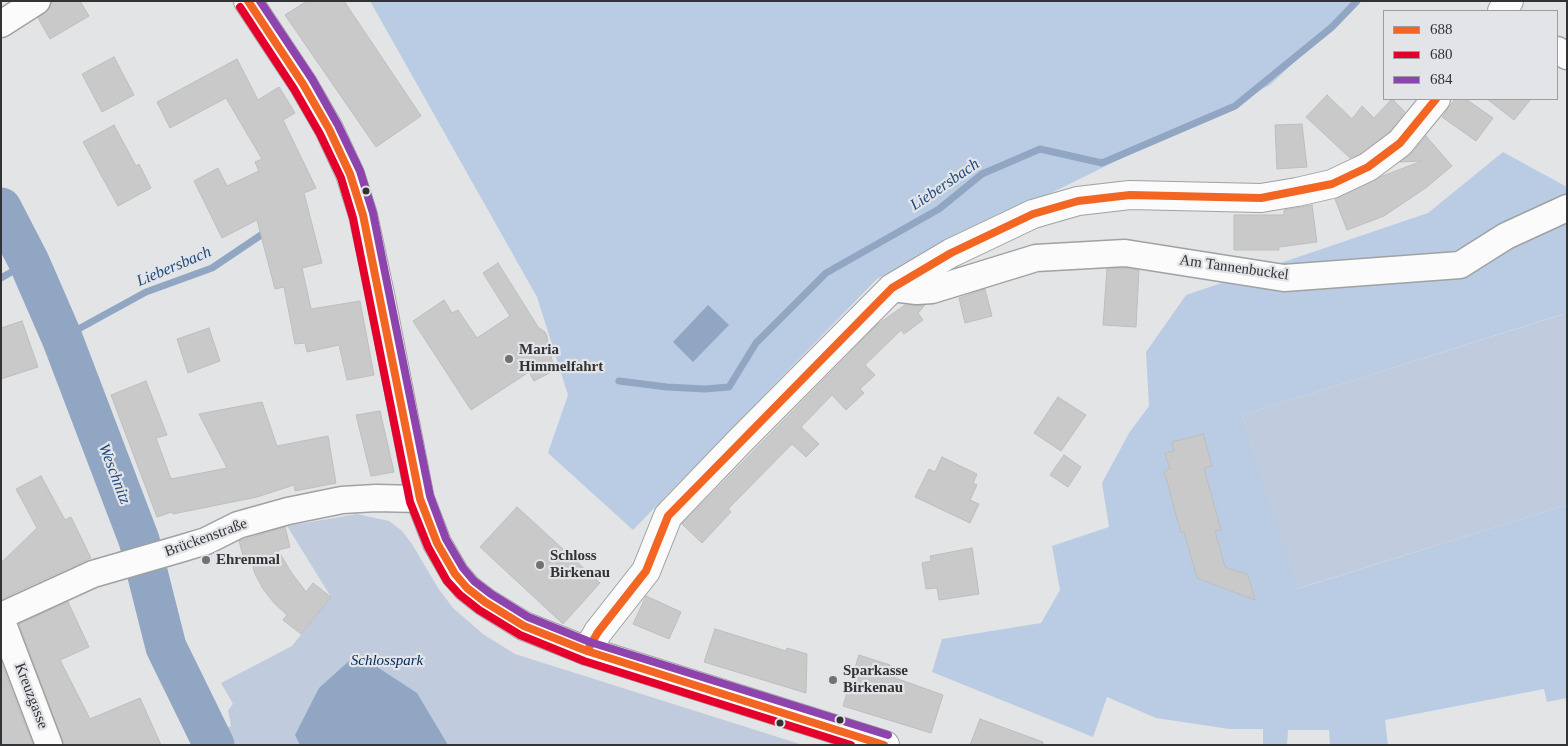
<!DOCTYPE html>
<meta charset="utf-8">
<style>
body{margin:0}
#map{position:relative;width:1568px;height:746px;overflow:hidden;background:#e3e4e6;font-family:"Times New Roman",serif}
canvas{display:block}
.frame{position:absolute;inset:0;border:2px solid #323334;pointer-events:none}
.legend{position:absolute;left:1383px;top:10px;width:175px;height:90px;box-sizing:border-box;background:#e2e4e7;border:1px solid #9c9d9f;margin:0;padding:6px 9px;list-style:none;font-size:15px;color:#323334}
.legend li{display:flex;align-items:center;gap:10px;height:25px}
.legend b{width:25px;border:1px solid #9c9d9f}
</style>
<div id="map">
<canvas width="1568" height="746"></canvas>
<div class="frame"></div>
<ul class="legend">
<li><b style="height:6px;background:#f26522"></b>688</li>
<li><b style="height:6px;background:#e4002b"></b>680</li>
<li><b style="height:6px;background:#8e44ad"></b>684</li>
</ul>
</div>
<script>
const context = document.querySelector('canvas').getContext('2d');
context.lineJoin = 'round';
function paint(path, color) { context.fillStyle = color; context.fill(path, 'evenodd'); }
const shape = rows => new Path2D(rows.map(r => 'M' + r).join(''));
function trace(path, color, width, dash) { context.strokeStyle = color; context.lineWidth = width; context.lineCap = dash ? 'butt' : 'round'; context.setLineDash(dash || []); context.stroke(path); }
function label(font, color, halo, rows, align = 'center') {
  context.font = font + ' "Times New Roman",serif'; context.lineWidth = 4.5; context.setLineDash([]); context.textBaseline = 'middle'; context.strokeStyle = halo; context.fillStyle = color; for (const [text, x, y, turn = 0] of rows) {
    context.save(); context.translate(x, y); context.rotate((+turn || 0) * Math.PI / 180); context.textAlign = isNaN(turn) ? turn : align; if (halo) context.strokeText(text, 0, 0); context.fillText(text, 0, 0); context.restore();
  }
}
const green = shape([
 [1564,314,1567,323,1567,505,1296,589,1242,415],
 [357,514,389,521,402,531,412,544,438,588,453,608,483,634,515,654,803,745,229,745,223,729,231,726,228,710,233,704,221,683,292,646,331,597,287,526]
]);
const forest = shape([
 [370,1,1359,1,1270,85,877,279,633,530,548,453,568,395,537,297],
 [1503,152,1567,187,1567,323,1563,314,1242,415,1297,589,1567,505,1567,698,1547,702,1544,689,1385,720,1388,745,1330,745,1329,730,1288,730,1287,745,1263,745,1263,729,1229,729,1156,718,1107,697,1093,737,932,672,942,639,1041,623,1060,590,1052,546,1109,527,1102,483,1129,433,1149,406,1146,352,1186,295,1428,213]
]);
const water = shape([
 [708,305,729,325,693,362,673,342],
 [349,661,371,663,417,693,448,745,300,745,295,735,319,688]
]);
const stream = shape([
 [1,278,29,262],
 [62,338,146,292,212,268,267,231],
 [619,381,667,387,705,389,729,387,756,343,826,273,939,209,982,174,1040,149,1102,163,1235,106,1332,27,1357,1]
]);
const river = shape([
 [1,208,29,262,62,338,139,540,166,647,214,745]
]);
const building = shape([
 [52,1,80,1,89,16,50,39,38,18,50,8,52,1],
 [307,1,344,1,421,116,376,147,285,15,307,1],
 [114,57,134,95,102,112,82,74,114,57],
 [237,59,258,100,279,87,295,113,283,120,316,188,304,193,322,263,302,268,311,309,360,301,374,375,347,380,339,345,307,352,305,343,295,344,284,287,275,289,257,220,222,238,194,181,218,168,227,186,259,171,255,162,262,159,226,98,170,128,157,102,237,59],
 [1327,95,1352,119,1362,106,1374,118,1392,99,1405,112,1389,132,1360,154,1350,158,1306,117,1327,95],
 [1455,99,1466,99,1493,118,1476,141,1442,117,1455,99],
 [1487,99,1531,99,1514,120,1487,99],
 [1302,124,1307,167,1277,169,1275,125,1302,124],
 [114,125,136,166,139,164,151,188,118,206,83,142,114,125],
 [1426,136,1452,166,1427,187,1384,216,1347,230,1335,199,1380,177,1422,161,1400,162,1412,153,1426,136],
 [1312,205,1317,242,1279,247,1279,250,1234,250,1234,215,1284,215,1284,210,1312,205],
 [498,263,538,327,545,332,547,336,548,346,555,370,534,381,529,372,471,410,413,321,444,300,452,313,458,310,477,338,510,316,483,273,498,263],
 [1124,268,1139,270,1136,327,1103,325,1107,269,1124,268],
 [985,289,992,316,965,323,959,298,985,289],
 [905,305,925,305,918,313,923,320,904,334,901,330,865,365,875,375,860,389,864,393,846,410,832,395,801,427,819,444,806,457,792,444,728,509,731,512,702,543,682,524,878,324,905,305],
 [22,321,38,367,1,379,1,328,22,321],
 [209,328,220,361,188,373,177,339,209,328],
 [146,381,167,435,156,438,171,479,227,468,199,414,262,402,277,446,328,436,336,483,295,491,294,485,257,497,173,514,172,512,157,517,111,395,146,381],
 [1058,397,1086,415,1061,451,1034,433,1058,397],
 [380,411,394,472,371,476,356,415,380,411],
 [1203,434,1212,466,1204,468,1221,530,1215,531,1225,567,1248,575,1255,600,1197,578,1184,532,1181,533,1164,471,1170,469,1165,453,1174,451,1172,442,1203,434],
 [1064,455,1081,467,1068,487,1050,475,1064,455],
 [942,457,977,474,973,483,977,485,970,500,979,504,970,523,915,497,929,469,935,472,942,457],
 [41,476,65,520,71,517,91,558,1,599,1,563,37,528,16,489,41,476],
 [517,507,600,583,563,624,480,547,517,507],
 [285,527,290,547,278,550,291,572,306,592,313,583,331,597,301,634,283,620,287,615,274,603,263,589,255,574,250,557,244,559,239,541,285,527],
 [972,548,979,594,939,600,937,588,926,589,922,563,931,561,930,556,972,548],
 [646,596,681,612,669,639,633,624,646,596],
 [68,602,89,647,60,660,90,719,140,698,161,745,64,745,19,624,68,602],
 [715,629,786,651,787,648,807,654,806,693,704,662,715,629],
 [859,655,890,665,887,675,943,695,931,733,843,706,859,655],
 [1,662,33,745,1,745,1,662],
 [980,719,1043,742,1043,745,970,745,980,719]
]);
const minor = shape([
 [1,24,37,1],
 [1557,50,1567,56],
 [892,288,917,291,932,290,1036,258,1125,253,1284,278,1460,265,1506,236,1567,208],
 [1,616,93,574,183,548,206,541,238,525,288,511,342,500,376,498,420,499],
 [1,619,49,745]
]);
const tertiary = shape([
 [1502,11,1509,1],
 [587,651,598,632,646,571,668,516,739,442,892,288,951,253,1033,214,1078,201,1130,195,1261,198,1297,192,1332,184,1368,167,1400,143,1436,99]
]);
const secondary = shape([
 [248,1,303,84,329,129,350,174,363,215,381,299,420,499,437,543,455,574,467,588,485,602,524,626,587,651,885,745]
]);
const bus1 = shape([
 [248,1,303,84,329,129,350,174,363,215,420,499,437,543,455,574,467,588,485,602,524,626,587,651,884,745],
 [587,651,598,632,646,571,668,516,892,288,951,253,1033,214,1078,201,1130,195,1261,198,1332,184,1368,167,1400,143,1436,99]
]);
const bus2 = shape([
 [240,7,294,89,320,134,341,178,353,218,410,502,428,547,447,581,460,595,479,610,520,635,584,661,851,745]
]);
const bus3 = shape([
 [260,1,312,79,338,125,360,171,373,213,430,496,446,539,463,568,474,581,491,594,528,617,590,642,888,735]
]);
const markers = [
 [366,191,4.5,"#323334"],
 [509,359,5,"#707172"],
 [206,560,5,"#707172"],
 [540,565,5,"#707172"],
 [833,680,5,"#707172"],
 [840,720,4.5,"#323334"],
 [780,723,4.5,"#323334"]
];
const streetNames = [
 ["Am Tannenbuckel",1234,268,8],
 ["Brückenstraße",206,538,-20],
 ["Kreuzgasse",31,696,69]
];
const poiNames = [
 ["Maria",519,350],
 ["Himmelfahrt",519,367],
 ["Schloss",550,556],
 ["Birkenau",550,573],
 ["Ehrenmal",216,560],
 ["Sparkasse",843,671],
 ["Birkenau",843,688]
];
const parkNames = [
 ["Schlosspark",387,661]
];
const waterNames = [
 ["Liebersbach",945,185,-34],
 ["Liebersbach",174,267,-23],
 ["Weschnitz",114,474,69]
];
paint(green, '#c0ccdd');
paint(forest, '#bacce4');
paint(water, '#91a6c3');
trace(stream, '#91a6c3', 7);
trace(river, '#91a6c3', 41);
paint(building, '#c9c9ca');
trace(building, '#bcbebe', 1);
trace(minor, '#a0a1a2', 29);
trace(tertiary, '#a0a1a2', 30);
trace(secondary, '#a0a1a2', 30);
trace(minor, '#fbfbfb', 26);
trace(tertiary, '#fbfbfb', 28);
trace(secondary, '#fbfbfb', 28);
trace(bus1, '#f26522', 8);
trace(bus2, '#e4002b', 8);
trace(bus3, '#8e44ad', 8);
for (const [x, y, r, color] of markers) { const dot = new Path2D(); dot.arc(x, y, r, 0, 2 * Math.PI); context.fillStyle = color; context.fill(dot); trace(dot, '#e2e4e7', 2); }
label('15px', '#323334', '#e2e4e7', streetNames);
label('bold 15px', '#323334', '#e2e4e7', poiNames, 'left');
label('italic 15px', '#002a5b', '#e2e4e7', parkNames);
label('italic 16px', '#204a7e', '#e2e4e7', waterNames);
</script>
